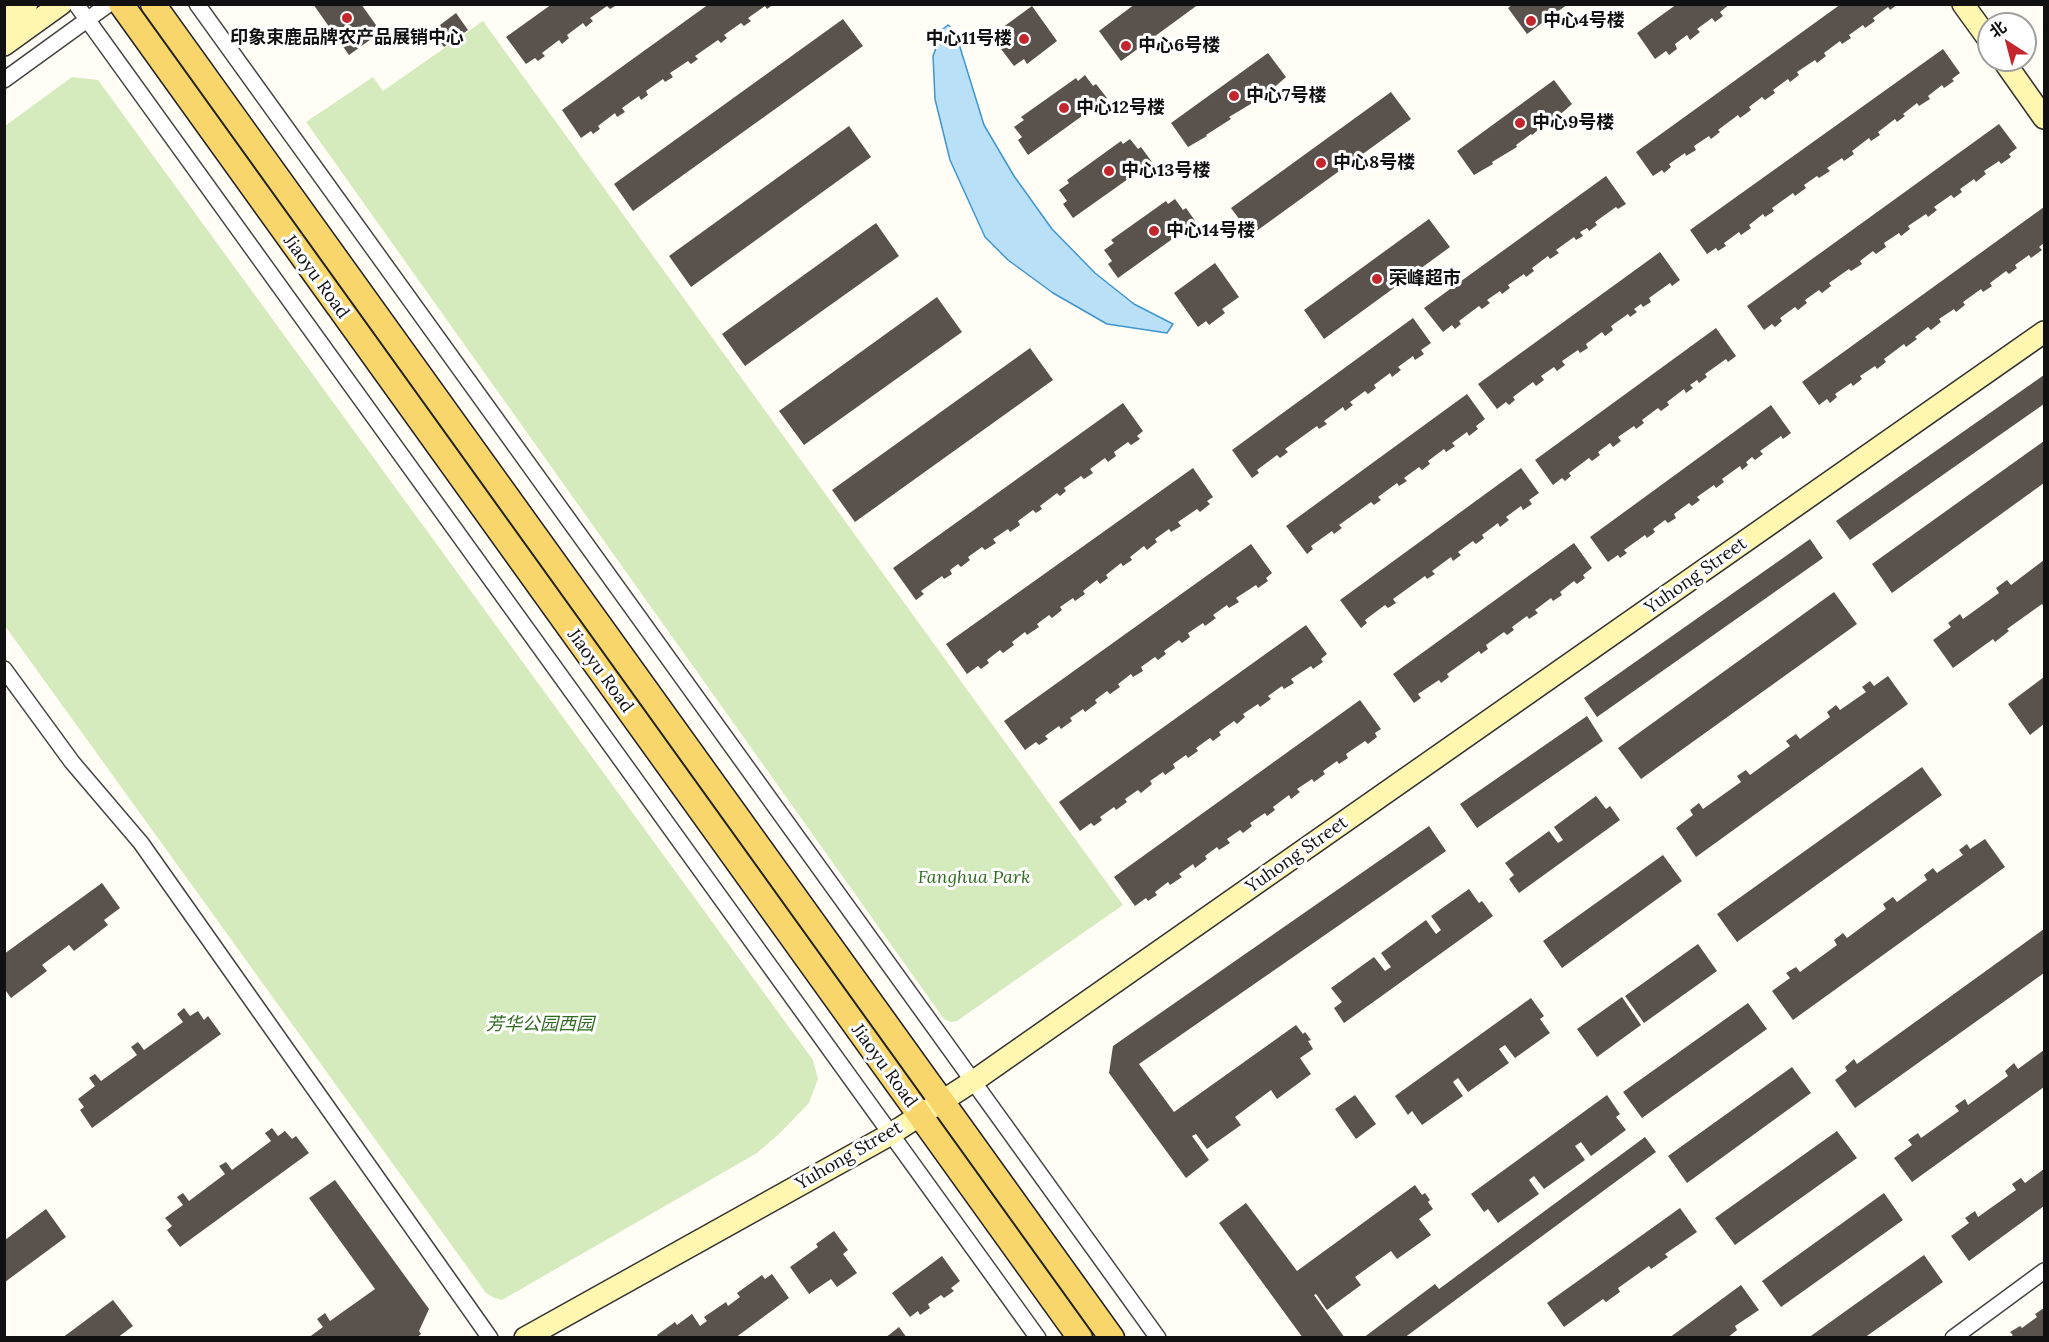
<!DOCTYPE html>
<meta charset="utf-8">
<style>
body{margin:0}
#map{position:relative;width:2049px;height:1342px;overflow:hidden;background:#fffdf5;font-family:Lora,"Noto Sans SC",serif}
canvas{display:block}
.frame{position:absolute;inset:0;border:6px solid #111;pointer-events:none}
.north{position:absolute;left:1977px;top:12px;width:60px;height:60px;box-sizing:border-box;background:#fff;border:2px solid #a0a0a0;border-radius:50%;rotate:324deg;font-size:16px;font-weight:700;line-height:24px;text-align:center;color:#111}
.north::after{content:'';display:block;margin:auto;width:21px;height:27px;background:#c4262e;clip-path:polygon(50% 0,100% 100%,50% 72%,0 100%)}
</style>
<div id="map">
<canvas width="2049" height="1342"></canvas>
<div class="frame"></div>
<div class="north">北</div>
</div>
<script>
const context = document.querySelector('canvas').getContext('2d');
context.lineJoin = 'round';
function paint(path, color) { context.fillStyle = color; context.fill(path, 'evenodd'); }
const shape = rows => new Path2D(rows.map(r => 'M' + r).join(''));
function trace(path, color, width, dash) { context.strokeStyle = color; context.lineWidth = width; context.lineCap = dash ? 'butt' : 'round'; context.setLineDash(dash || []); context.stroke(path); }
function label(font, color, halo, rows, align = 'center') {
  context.font = font + ' Lora,"Noto Sans SC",serif'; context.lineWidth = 6; context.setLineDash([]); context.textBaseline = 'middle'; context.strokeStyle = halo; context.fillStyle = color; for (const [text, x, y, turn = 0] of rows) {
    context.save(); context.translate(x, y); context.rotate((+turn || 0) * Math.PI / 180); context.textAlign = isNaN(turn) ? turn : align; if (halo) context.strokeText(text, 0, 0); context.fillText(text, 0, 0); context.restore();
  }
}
const green = shape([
 [483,21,1123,905,957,1021,951,1022,944,1019,306,122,373,77,383,91],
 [72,77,98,80,813,1060,818,1079,809,1103,780,1133,757,1153,502,1300,494,1298,486,1293,5,626,5,126]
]);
const water = shape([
 [948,25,955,31,984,125,1014,176,1052,229,1095,273,1134,304,1173,324,1167,333,1107,324,1053,293,1008,260,985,237,950,160,935,99,933,56,943,29,948,25]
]);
const building = shape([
 [313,4,361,4,381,32,349,55],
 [552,4,617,5,610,9,607,6,590,18,593,21,586,27,583,23,567,35,569,38,562,44,559,40,542,53,545,56,538,61,535,58,526,64,506,37],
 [709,4,774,4,767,9,765,6,748,18,751,21,744,26,741,23,724,35,727,38,721,43,718,40,695,56,698,59,691,64,688,61,670,73,673,77,665,82,663,79,646,91,648,95,641,100,639,96,622,108,625,112,617,117,615,113,598,126,600,129,593,134,591,131,581,138,562,110],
 [1135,4,1199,4,1121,61,1099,31],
 [1513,4,1568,4,1527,34,1508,8],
 [1677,4,1730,4,1720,12,1723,16,1715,22,1712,18,1697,29,1700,32,1690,40,1687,35,1675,44,1677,49,1669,55,1666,51,1655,59,1637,33],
 [1841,4,1898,4,1890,10,1888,7,1873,18,1875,21,1865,28,1863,25,1849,35,1851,38,1842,44,1840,41,1824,53,1826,56,1817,63,1815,60,1797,72,1799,75,1790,82,1788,79,1773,90,1775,93,1765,100,1762,97,1749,107,1751,110,1740,118,1738,115,1718,130,1720,132,1711,139,1709,136,1694,146,1696,150,1686,156,1685,153,1669,164,1671,167,1664,173,1662,170,1653,176,1636,152],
 [1032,6,1057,41,1027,64,1024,59,1014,66,991,36],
 [456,13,468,30,444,47,432,31],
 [843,19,863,46,633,211,614,184],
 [1943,49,1960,73,1952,79,1954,81,1944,88,1942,85,1928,96,1930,99,1919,106,1917,103,1903,114,1905,116,1897,122,1895,119,1878,132,1880,135,1871,141,1869,138,1852,151,1854,154,1844,161,1842,158,1827,168,1830,171,1819,178,1817,176,1804,185,1806,188,1795,196,1793,193,1772,208,1774,211,1765,217,1763,214,1749,225,1751,228,1741,235,1739,232,1724,243,1726,246,1718,251,1716,248,1707,254,1690,230],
 [1268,53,1286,77,1269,92,1268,90,1253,100,1254,102,1229,117,1231,119,1206,135,1207,136,1188,147,1171,123],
 [1085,75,1093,86,1096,84,1107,98,1028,155,1018,140,1022,137,1014,127,1024,120,1021,117,1076,78,1078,81],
 [1554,80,1572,104,1555,119,1554,117,1532,135,1531,134,1516,145,1517,147,1492,162,1493,164,1474,175,1457,151],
 [1391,92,1411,119,1251,235,1231,208],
 [1999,124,2017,148,2009,154,2011,157,2001,164,1999,161,1984,171,1986,174,1976,182,1974,179,1960,189,1962,192,1954,198,1951,195,1934,207,1937,210,1928,217,1926,214,1908,226,1910,229,1901,236,1899,233,1884,243,1886,247,1876,254,1873,251,1860,261,1862,264,1851,271,1849,269,1829,283,1831,286,1822,293,1819,290,1805,300,1807,303,1798,310,1795,307,1780,318,1782,321,1775,327,1772,324,1764,330,1747,306],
 [849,126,871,157,691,287,669,256],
 [1130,139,1138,149,1141,147,1152,162,1073,218,1063,204,1067,201,1059,190,1069,183,1067,180,1121,141,1123,144],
 [1606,176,1626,204,1618,209,1616,207,1595,222,1597,225,1589,231,1587,228,1580,232,1583,236,1576,240,1574,237,1556,250,1559,253,1550,259,1548,256,1532,268,1534,271,1526,277,1524,274,1508,285,1510,288,1502,294,1500,291,1487,300,1490,303,1482,309,1479,306,1459,321,1461,324,1455,329,1452,325,1443,332,1424,308],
 [1175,199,1183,210,1186,208,1196,222,1118,278,1108,264,1112,261,1104,250,1114,243,1111,240,1166,201,1168,204],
 [2044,207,2044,243,2039,247,2042,250,2031,258,2029,255,2015,265,2017,268,2009,274,2006,271,1990,283,1992,286,1983,292,1981,289,1963,302,1965,305,1956,312,1954,309,1939,319,1941,322,1931,330,1928,327,1915,337,1917,339,1906,347,1904,344,1884,359,1886,362,1877,369,1875,366,1860,376,1862,379,1853,386,1851,383,1835,394,1837,397,1830,403,1827,399,1819,405,1802,382],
 [1429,219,1450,247,1324,339,1304,310],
 [876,223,899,256,745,366,722,334],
 [1660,252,1680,280,1672,286,1670,283,1649,298,1651,302,1643,307,1641,304,1634,309,1637,312,1630,317,1628,314,1611,326,1613,330,1605,336,1602,332,1586,344,1588,348,1580,353,1578,350,1562,361,1565,365,1557,371,1554,367,1541,376,1544,380,1536,386,1533,382,1513,397,1515,400,1509,405,1506,402,1497,409,1478,384],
 [1215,263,1239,297,1222,309,1225,313,1209,325,1206,321,1198,327,1174,293],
 [937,297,962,332,804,445,779,411],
 [1413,318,1431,343,1421,350,1424,354,1415,360,1413,356,1398,367,1401,370,1392,377,1390,373,1374,385,1376,388,1368,394,1365,391,1350,402,1353,405,1345,411,1343,407,1324,421,1327,424,1319,429,1317,426,1285,449,1288,452,1280,458,1277,455,1257,470,1259,473,1252,478,1232,450],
 [1716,328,1736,356,1728,362,1726,359,1705,374,1707,377,1699,383,1697,380,1690,385,1693,388,1686,393,1684,389,1667,402,1669,405,1661,411,1658,408,1642,420,1644,423,1636,429,1634,426,1618,437,1621,441,1613,447,1610,443,1598,452,1600,455,1592,461,1589,458,1569,473,1571,476,1565,481,1562,478,1553,485,1535,460],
 [1030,348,1053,380,855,522,832,490],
 [2044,375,2044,404,1850,540,1836,521],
 [1467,394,1485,419,1476,426,1478,429,1469,436,1467,432,1452,443,1455,446,1446,452,1444,449,1428,461,1430,464,1422,470,1419,467,1404,478,1407,481,1399,486,1397,483,1378,497,1381,500,1374,505,1371,502,1339,525,1342,528,1334,534,1332,531,1311,546,1313,549,1307,554,1286,526],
 [1123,403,1143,431,1137,436,1140,439,1131,445,1128,442,1114,452,1116,456,1108,462,1105,458,1090,469,1093,473,1084,479,1081,476,1064,488,1066,491,1060,496,1057,493,1040,506,1042,509,1036,513,1033,510,1018,521,1020,525,1010,532,1008,529,993,539,996,543,985,550,982,547,968,557,970,560,961,567,958,564,950,570,952,574,944,579,942,576,921,591,924,594,916,600,893,568],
 [1771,405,1791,433,1783,439,1781,436,1760,451,1763,454,1755,460,1752,457,1746,462,1748,465,1742,470,1740,466,1722,479,1724,482,1716,488,1714,485,1697,497,1700,500,1692,506,1689,503,1674,514,1676,518,1668,523,1665,520,1653,529,1655,532,1647,538,1645,535,1624,550,1627,553,1620,558,1618,555,1608,562,1590,537],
 [2044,441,2044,483,1892,593,1872,564],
 [1193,468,1213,497,1207,501,1210,504,1200,512,1197,509,1178,522,1181,526,1171,532,1169,529,1155,539,1157,542,1147,550,1144,546,1130,557,1132,560,1123,566,1121,563,1106,575,1108,578,1100,584,1097,580,1083,591,1085,594,1075,601,1073,598,1060,607,1062,610,1052,618,1049,615,1037,624,1039,627,1027,635,1025,632,1012,642,1014,645,1003,653,1000,650,987,660,989,663,981,669,978,666,967,674,946,644],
 [1521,468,1539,493,1529,500,1532,504,1523,510,1521,506,1506,517,1509,520,1500,527,1498,523,1482,535,1484,538,1476,544,1473,541,1458,552,1461,555,1453,561,1451,557,1432,571,1435,574,1427,579,1425,576,1393,599,1396,603,1388,608,1385,605,1365,620,1367,623,1361,628,1340,600],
 [1810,539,1823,558,1597,717,1584,698],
 [1574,543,1592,568,1583,575,1585,578,1577,584,1574,581,1560,592,1562,595,1553,601,1551,598,1535,610,1538,613,1529,619,1527,616,1512,627,1514,630,1507,635,1504,632,1486,645,1488,649,1481,654,1479,651,1447,674,1449,677,1441,683,1439,680,1418,694,1421,698,1414,703,1393,674],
 [1251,544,1272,573,1266,578,1268,581,1258,588,1256,585,1236,598,1239,602,1229,608,1227,605,1213,615,1216,618,1205,626,1203,623,1188,633,1190,637,1182,643,1179,640,1164,651,1166,654,1158,660,1155,657,1141,667,1143,671,1133,677,1131,674,1118,684,1120,687,1110,694,1107,691,1095,700,1097,703,1085,712,1083,709,1070,718,1072,721,1061,729,1059,726,1045,736,1048,739,1039,745,1036,742,1025,750,1004,721],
 [2044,560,2044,607,2042,604,2007,629,2009,631,1995,642,1993,639,1953,668,1933,640,1951,627,1948,623,1960,614,1963,619,1999,593,1996,588,2007,580,2011,585],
 [1834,592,1857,624,1641,779,1618,748],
 [1306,625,1327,654,1321,659,1323,662,1313,669,1311,666,1291,679,1294,683,1284,689,1282,686,1268,696,1271,699,1260,707,1258,704,1243,714,1245,717,1237,724,1234,721,1219,732,1221,735,1213,741,1210,738,1196,748,1198,751,1188,758,1186,755,1173,764,1175,768,1165,775,1163,772,1150,781,1152,784,1141,793,1138,790,1125,799,1127,802,1116,810,1114,807,1100,817,1102,820,1094,826,1091,823,1080,831,1059,802],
 [1888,676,1908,704,1696,857,1676,828,1693,815,1690,810,1699,803,1703,809,1741,782,1737,776,1746,770,1750,775,1790,746,1786,741,1796,734,1800,739,1830,717,1827,712,1836,705,1840,710,1866,692,1862,687,1870,681,1874,686],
 [2044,677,2044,724,2030,735,2008,704],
 [1360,700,1381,729,1375,733,1377,737,1368,744,1365,741,1346,754,1348,758,1339,764,1337,761,1323,771,1325,774,1314,782,1312,779,1297,789,1300,792,1291,799,1289,795,1273,807,1275,810,1267,816,1265,813,1250,823,1252,826,1243,833,1240,830,1227,839,1230,843,1219,850,1217,847,1205,856,1207,859,1195,868,1193,864,1179,874,1182,877,1170,885,1168,882,1155,892,1157,895,1148,901,1146,898,1135,906,1114,877],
 [1587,716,1603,741,1477,828,1460,804],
 [1922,767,1942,795,1737,942,1717,914],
 [1596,796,1606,809,1610,806,1620,820,1519,893,1509,879,1514,875,1505,863,1549,831,1558,843,1563,840,1554,827],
 [1429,826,1446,851,1139,1064,1174,1112,1296,1025,1303,1034,1305,1032,1311,1040,1308,1041,1313,1049,1300,1058,1311,1074,1277,1099,1271,1090,1235,1117,1241,1125,1207,1149,1196,1134,1192,1136,1209,1160,1186,1178,1109,1073,1113,1046],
 [1985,839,2005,867,1793,1020,1772,991,1790,978,1786,973,1796,967,1800,972,1837,945,1834,940,1843,933,1847,938,1886,909,1883,904,1893,897,1897,902,1927,880,1924,875,1933,868,1937,873,1963,855,1959,850,1967,844,1970,849],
 [1663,855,1682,881,1562,968,1543,941],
 [102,883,120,908,104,920,108,925,74,951,69,945,42,965,47,971,11,998,6,991,4,992,4,954],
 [1469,889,1479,903,1482,901,1493,916,1344,1023,1334,1008,1342,1002,1331,988,1374,957,1385,971,1391,967,1381,953,1426,920,1436,934,1441,930,1431,916],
 [2044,929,2044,973,1855,1108,1835,1080,1847,1071,1845,1067,1854,1059,1857,1064],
 [1698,944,1717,971,1644,1023,1625,996],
 [1622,997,1641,1025,1597,1057,1577,1029],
 [1531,998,1544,1016,1540,1019,1550,1033,1515,1058,1505,1045,1499,1049,1509,1063,1468,1092,1458,1078,1453,1082,1463,1096,1422,1125,1412,1111,1408,1115,1395,1096],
 [1748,1003,1767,1029,1642,1118,1623,1092],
 [184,1008,190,1016,198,1011,204,1020,208,1016,221,1034,92,1128,80,1110,84,1107,78,1099,95,1086,89,1078,95,1074,101,1081,137,1055,131,1047,138,1042,144,1050,183,1022,177,1014],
 [2044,1050,2044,1087,1912,1182,1894,1158,1912,1145,1908,1140,1918,1133,1921,1138,1959,1111,1955,1106,1965,1099,1968,1105,2008,1076,2005,1071,2014,1063,2018,1069],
 [1792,1067,1811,1093,1687,1183,1668,1156],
 [1355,1095,1376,1124,1356,1139,1335,1109],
 [1607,1095,1620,1114,1616,1117,1626,1130,1591,1156,1581,1142,1575,1146,1585,1160,1544,1189,1534,1176,1529,1180,1539,1194,1498,1223,1488,1209,1484,1212,1471,1194],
 [272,1128,278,1136,285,1131,292,1139,296,1136,309,1153,180,1247,167,1230,172,1226,165,1218,183,1205,177,1197,183,1193,189,1201,225,1174,219,1166,226,1162,232,1170,271,1141,265,1133],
 [1837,1131,1857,1158,1735,1245,1715,1218],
 [1645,1137,1656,1152,1404,1338,1363,1338,1435,1284,1439,1289],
 [2044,1169,2044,1206,1969,1261,1951,1236,1969,1223,1965,1218,1975,1211,1978,1217,2016,1190,2012,1184,2021,1178,2025,1183],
 [335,1180,429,1309,419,1331,421,1334,416,1338,308,1338,323,1327,317,1319,325,1313,330,1321,375,1289,309,1198],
 [1415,1185,1422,1195,1425,1193,1430,1200,1428,1202,1433,1209,1419,1219,1431,1235,1397,1259,1391,1251,1355,1277,1361,1285,1327,1310,1316,1294,1314,1295,1345,1338,1303,1338,1219,1223,1246,1203,1297,1271],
 [1884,1193,1903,1220,1781,1307,1762,1281],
 [1680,1208,1697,1232,1665,1254,1668,1257,1651,1269,1649,1266,1618,1288,1620,1292,1606,1302,1603,1299,1564,1327,1547,1303],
 [46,1209,66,1237,5,1282,5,1240],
 [834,1231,848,1250,843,1254,857,1273,837,1287,831,1279,809,1294,790,1267,818,1247,816,1244],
 [1924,1255,1943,1282,1898,1314,1864,1338,1808,1338],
 [942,1256,960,1281,951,1288,954,1291,944,1298,941,1295,928,1304,930,1308,920,1315,918,1311,910,1317,892,1293],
 [772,1274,789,1298,735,1338,659,1338,657,1335,675,1322,677,1325,692,1314,700,1326,707,1321,704,1317,726,1302,728,1306,740,1297,737,1293,762,1275,765,1279],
 [1741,1285,1759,1310,1735,1326,1737,1330,1727,1338,1669,1338],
 [113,1300,133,1326,117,1338,62,1338],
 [2044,1308,2044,1338,2009,1338,2013,1335,2010,1332,2020,1326,2022,1328,2037,1317,2035,1314],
 [899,1327,907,1338,885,1338]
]);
const street = shape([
 [76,4,1038,1338],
 [197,4,1158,1338],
 [4,80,109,4],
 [4,669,72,762,141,843,490,1338],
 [1953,1338,2044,1271]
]);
const secondary = shape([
 [1963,4,1989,40],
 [4,21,27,4],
 [4,45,61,4],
 [2003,60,2044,118],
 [525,1338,891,1134,978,1078,2044,332]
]);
const primary = shape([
 [121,4,1080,1338],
 [153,4,1112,1338]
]);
const markers = [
 [347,18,6,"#c4262e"],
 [1531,21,6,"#c4262e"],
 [1024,39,6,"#c4262e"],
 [1126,46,6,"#c4262e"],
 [1234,96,6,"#c4262e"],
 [1064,108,6,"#c4262e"],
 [1520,123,6,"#c4262e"],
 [1321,163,6,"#c4262e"],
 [1109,171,6,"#c4262e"],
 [1154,231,6,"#c4262e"],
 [1377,279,6,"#c4262e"]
];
const poiNames = [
 ["中心4号楼",1543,21],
 ["印象束鹿品牌农产品展销中心",347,38,"center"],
 ["中心11号楼",1012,39,"right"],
 ["中心6号楼",1138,46],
 ["中心7号楼",1246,96],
 ["中心12号楼",1076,108],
 ["中心9号楼",1532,123],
 ["中心8号楼",1333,163],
 ["中心13号楼",1121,171],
 ["中心14号楼",1166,231],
 ["荣峰超市",1389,279]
];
const streetNames = [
 ["Jiaoyu Road",316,277,54],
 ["Yuhong Street",1696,576,-35],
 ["Jiaoyu Road",600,671,54],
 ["Yuhong Street",1297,855,-35],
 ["Jiaoyu Road",884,1066,54],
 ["Yuhong Street",849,1156,-30]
];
const parkNames = [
 ["Fanghua Park",974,878],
 ["芳华公园西园",540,1025]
];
paint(green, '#d5ebbd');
paint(water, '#b9e0f7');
trace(water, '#3f96cf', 1.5);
paint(building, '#5a524d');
trace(street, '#444', 18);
trace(secondary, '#333', 24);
trace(primary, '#222', 27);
trace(street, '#fff', 15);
trace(secondary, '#fff6b0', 21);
trace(primary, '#f9d66b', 24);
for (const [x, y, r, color] of markers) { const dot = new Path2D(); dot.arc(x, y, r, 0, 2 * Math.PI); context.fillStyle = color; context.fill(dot); trace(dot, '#fff', 2); }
label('bold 18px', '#111', '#fff', poiNames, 'left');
label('18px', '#111', '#fff', streetNames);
label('italic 18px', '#2f6b1f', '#fff', parkNames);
</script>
